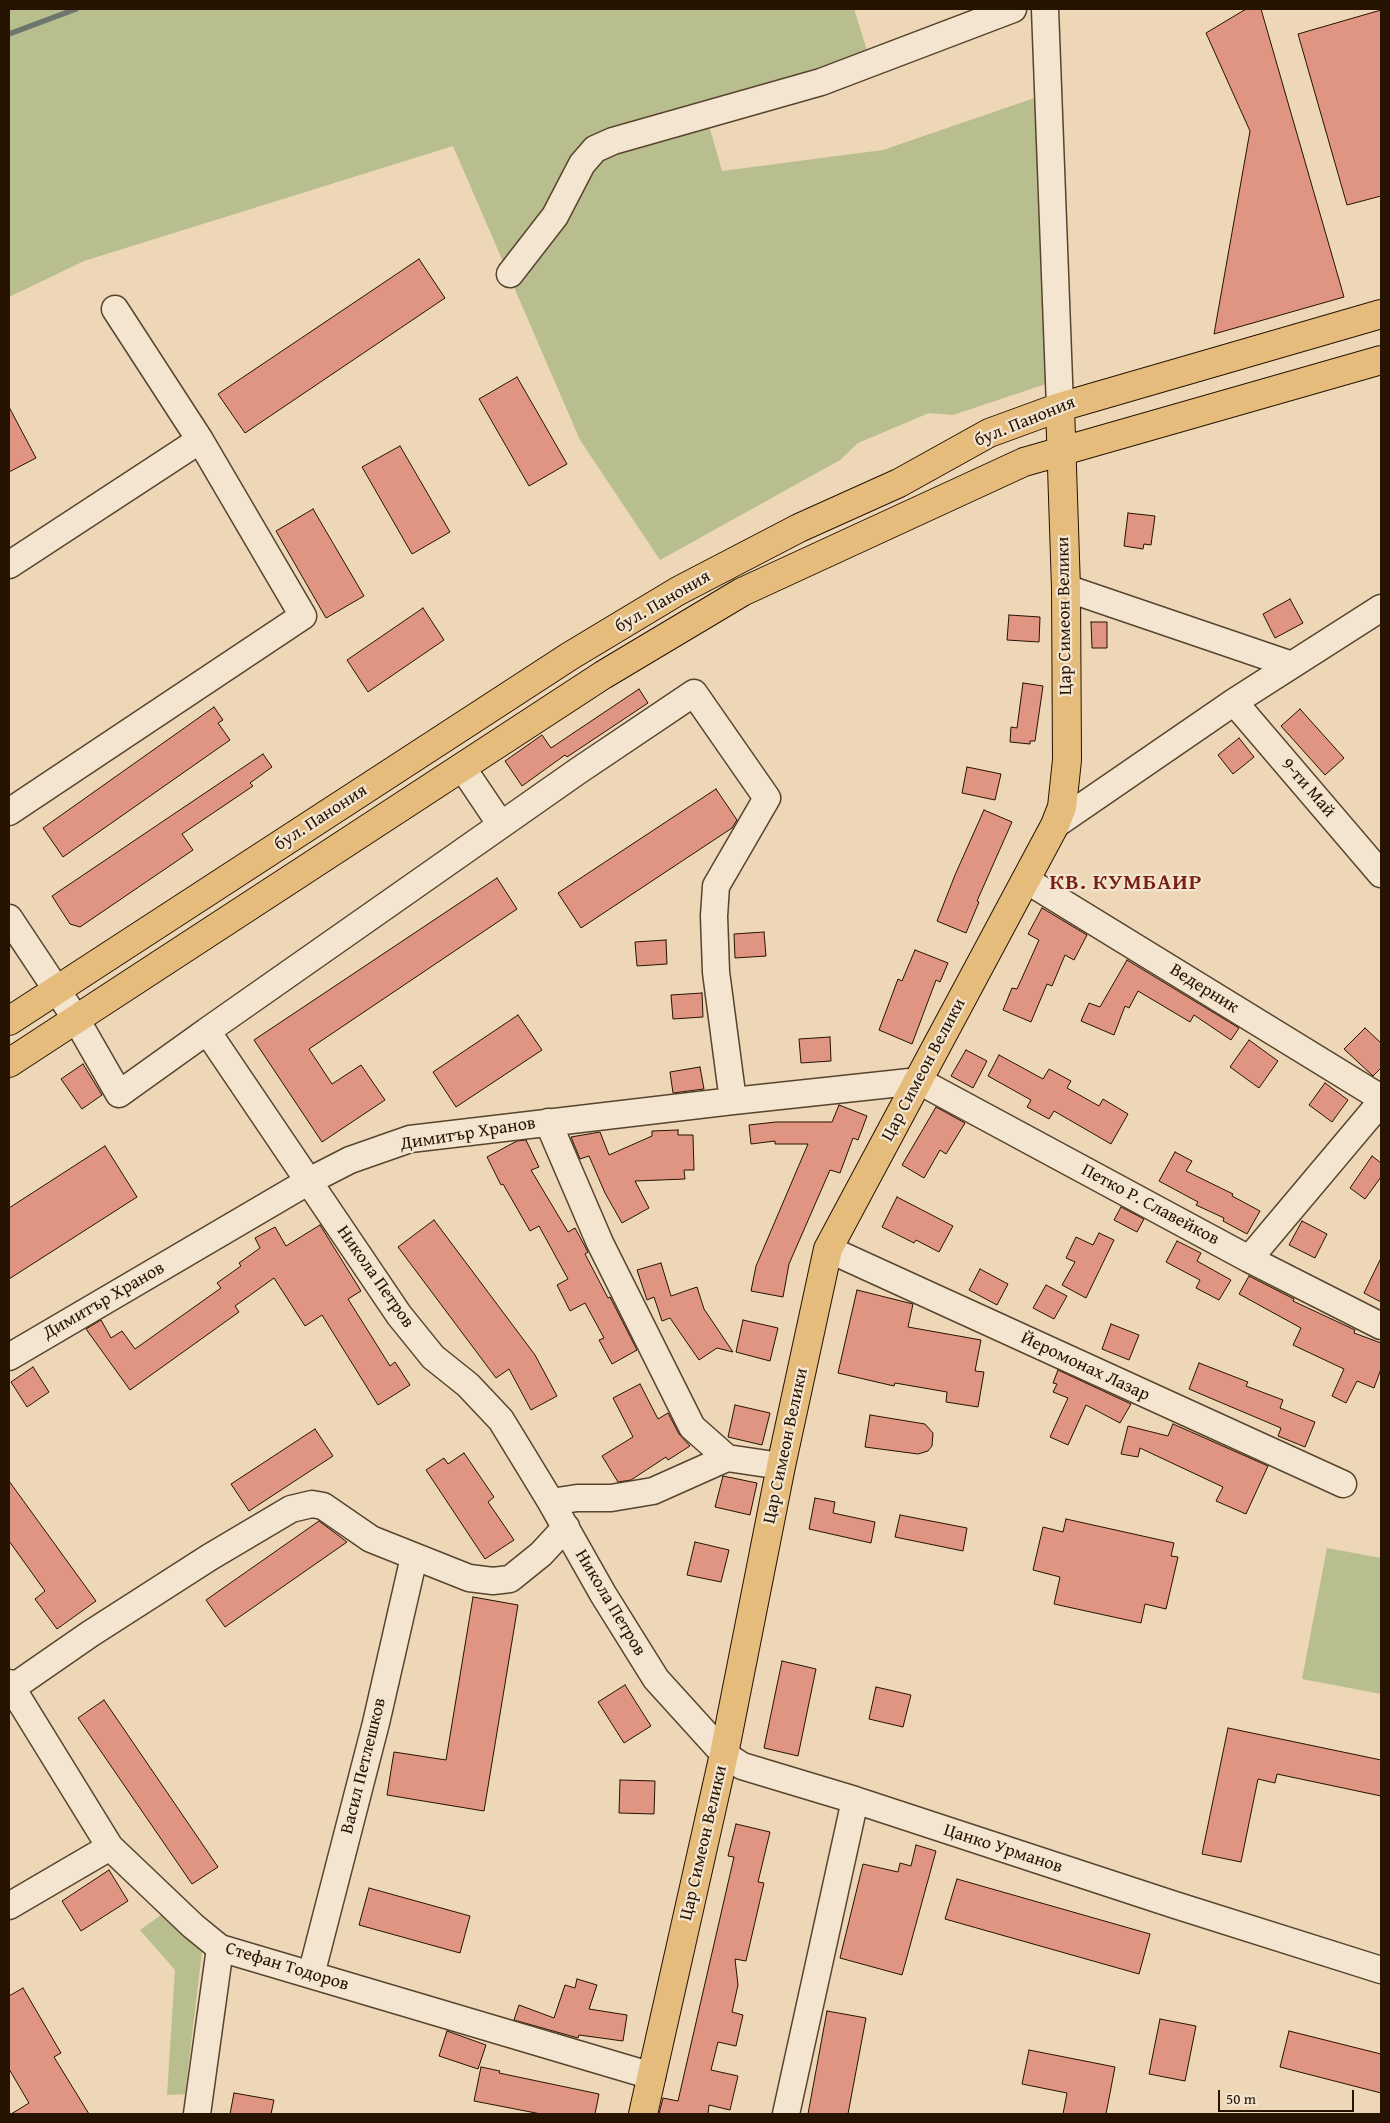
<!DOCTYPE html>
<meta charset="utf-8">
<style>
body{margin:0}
#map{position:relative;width:1390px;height:2123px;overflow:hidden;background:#edd7b7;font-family:"Gentium Book Plus",serif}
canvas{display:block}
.frame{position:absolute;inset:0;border:10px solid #261301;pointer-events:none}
.scale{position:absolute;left:1218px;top:2090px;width:136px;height:22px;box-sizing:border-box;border:2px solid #261301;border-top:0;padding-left:6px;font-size:15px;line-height:18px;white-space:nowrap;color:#261301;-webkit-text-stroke:4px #f3e5d0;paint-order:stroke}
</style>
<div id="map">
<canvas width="1390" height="2123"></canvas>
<div class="frame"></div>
<div class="scale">50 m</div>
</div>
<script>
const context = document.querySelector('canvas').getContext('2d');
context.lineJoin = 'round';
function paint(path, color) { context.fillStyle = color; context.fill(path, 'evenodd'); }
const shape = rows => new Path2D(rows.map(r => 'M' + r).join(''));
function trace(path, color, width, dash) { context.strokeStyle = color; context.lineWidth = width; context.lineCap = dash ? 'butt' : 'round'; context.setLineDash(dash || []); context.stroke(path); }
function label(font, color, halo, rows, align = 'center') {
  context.font = font + ' "Gentium Book Plus",serif'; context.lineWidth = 4.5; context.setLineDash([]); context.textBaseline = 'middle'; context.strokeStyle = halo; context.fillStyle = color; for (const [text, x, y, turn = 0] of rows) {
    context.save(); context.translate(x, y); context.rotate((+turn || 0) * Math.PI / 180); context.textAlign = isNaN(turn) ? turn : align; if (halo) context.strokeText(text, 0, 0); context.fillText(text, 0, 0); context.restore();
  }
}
const green = shape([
 [9,9,854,9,871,63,706,115,722,171,883,150,1049,93,1058,380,953,415,929,413,858,443,840,460,660,560,580,440,453,146,84,261,9,297],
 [1327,1548,1381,1558,1381,1694,1302,1679],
 [161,1915,202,1952,185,2094,167,2095,175,1970,140,1930]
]);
const stream = shape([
 [9,34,76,9]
]);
const building = shape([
 [1246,9,1261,9,1344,297,1214,334,1250,131,1206,33,1246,9],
 [1381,10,1381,196,1347,205,1298,34,1381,10],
 [419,259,445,298,245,433,218,394,419,259],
 [517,377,567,464,529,486,479,399,517,377],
 [9,407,36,458,9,472,9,407],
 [400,446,450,532,412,554,362,467,400,446],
 [313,509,364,596,326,618,276,531,313,509],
 [1128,513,1155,516,1151,545,1144,544,1143,549,1124,546,1128,513],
 [1290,599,1303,623,1275,638,1263,614,1290,599],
 [423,608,444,640,368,692,347,660,423,608],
 [1009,615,1040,617,1039,642,1007,640,1009,615],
 [1091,622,1107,622,1107,648,1092,648,1091,622],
 [1023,683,1043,686,1035,741,1030,741,1030,744,1010,742,1011,727,1017,728,1023,683],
 [639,689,648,703,567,757,565,755,522,786,505,761,542,735,551,748,639,689],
 [214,707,223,720,218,723,230,740,63,857,43,828,214,707],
 [1300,709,1344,758,1325,775,1281,726,1300,709],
 [1239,738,1254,757,1233,774,1218,755,1239,738],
 [263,754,272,767,250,783,253,786,182,834,193,850,80,927,70,924,52,896,263,754],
 [967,767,1001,774,995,800,962,793,967,767],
 [716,789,737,820,732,828,581,928,558,893,716,789],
 [984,810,1012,822,977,901,979,902,966,933,937,921,955,875,984,810],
 [497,878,517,909,309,1049,332,1084,361,1065,385,1100,322,1142,254,1040,497,878],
 [1042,908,1087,935,1074,960,1065,955,1052,986,1047,984,1031,1022,1003,1010,1012,988,1017,989,1039,940,1028,934,1042,908],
 [764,932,766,956,735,958,734,934,764,932],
 [666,940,667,964,637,966,635,942,666,940],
 [915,950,948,963,940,982,936,980,912,1044,879,1030,898,979,902,981,915,950],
 [1127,960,1239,1028,1231,1040,1194,1015,1190,1022,1138,991,1129,1008,1125,1006,1114,1035,1081,1021,1089,1003,1100,1007,1127,960],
 [702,993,703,1017,673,1019,671,995,702,993],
 [518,1015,542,1050,456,1107,433,1072,518,1015],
 [1365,1028,1381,1043,1381,1068,1373,1076,1344,1049,1365,1028],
 [830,1037,831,1061,801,1063,799,1039,830,1037],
 [1249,1040,1278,1061,1259,1088,1230,1067,1249,1040],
 [966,1050,987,1061,973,1088,951,1076,966,1050],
 [999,1055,1043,1079,1049,1069,1071,1081,1067,1088,1099,1106,1103,1099,1128,1114,1111,1144,1054,1111,1049,1119,1027,1107,1031,1100,988,1076,999,1055],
 [83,1064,102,1095,82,1109,61,1079,83,1064],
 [700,1067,704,1089,673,1093,670,1072,700,1067],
 [1325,1083,1348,1100,1332,1122,1309,1105,1325,1083],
 [839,1105,867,1116,858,1140,853,1138,840,1173,830,1170,789,1264,783,1297,751,1291,756,1266,808,1144,775,1144,775,1141,751,1144,749,1125,776,1122,832,1122,839,1105],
 [936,1107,965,1123,946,1154,940,1150,924,1178,902,1165,936,1107],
 [678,1130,678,1135,693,1135,694,1170,684,1170,685,1179,635,1181,649,1208,622,1223,605,1193,589,1156,580,1159,571,1137,600,1132,609,1155,652,1136,652,1131,678,1130],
 [526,1140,539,1167,531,1170,568,1232,575,1228,588,1252,585,1254,608,1298,610,1297,637,1350,612,1364,599,1340,604,1338,585,1303,570,1311,557,1285,568,1279,539,1226,530,1231,503,1184,501,1185,487,1157,517,1141,526,1140],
 [105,1146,137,1197,9,1279,9,1208,105,1146],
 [1175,1152,1192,1161,1186,1171,1233,1194,1232,1196,1260,1211,1247,1234,1223,1221,1224,1218,1196,1205,1198,1202,1159,1181,1175,1152],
 [1372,1156,1381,1163,1381,1177,1365,1199,1350,1188,1372,1156],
 [897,1197,953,1226,939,1252,916,1240,914,1243,882,1227,897,1197],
 [1121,1207,1144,1219,1137,1232,1114,1220,1121,1207],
 [434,1220,535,1355,557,1396,531,1410,509,1369,496,1378,398,1247,434,1220],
 [1302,1221,1327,1234,1315,1258,1289,1245,1302,1221],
 [320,1225,361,1291,348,1299,390,1366,395,1362,410,1385,378,1405,322,1315,305,1326,274,1278,235,1306,239,1312,130,1390,86,1329,101,1320,111,1338,122,1331,135,1349,221,1288,217,1283,241,1266,239,1263,260,1248,255,1238,275,1227,286,1246,320,1225],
 [1099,1233,1114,1240,1086,1298,1062,1285,1075,1262,1066,1258,1076,1237,1093,1245,1099,1233],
 [1177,1241,1201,1253,1197,1261,1231,1280,1219,1300,1196,1288,1200,1280,1166,1262,1177,1241],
 [1381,1258,1381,1302,1364,1293,1381,1258],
 [661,1263,671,1296,697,1287,704,1309,733,1352,717,1348,699,1360,670,1318,662,1321,654,1297,647,1300,637,1270,661,1263],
 [980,1269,1008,1284,997,1305,969,1290,980,1269],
 [1249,1276,1294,1299,1293,1301,1355,1330,1354,1333,1381,1343,1381,1369,1374,1388,1357,1381,1346,1403,1332,1396,1344,1369,1293,1345,1301,1328,1239,1294,1249,1276],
 [1046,1285,1067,1296,1054,1319,1033,1308,1046,1285],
 [857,1290,913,1304,908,1327,981,1340,975,1371,984,1372,978,1407,946,1402,947,1392,895,1383,894,1386,838,1373,857,1290],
 [743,1320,778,1328,770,1361,736,1352,743,1320],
 [1111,1324,1139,1335,1129,1360,1102,1349,1111,1324],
 [1199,1363,1248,1382,1246,1386,1283,1400,1280,1408,1315,1422,1305,1447,1278,1436,1281,1428,1189,1389,1199,1363],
 [33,1367,49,1392,27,1407,11,1382,33,1367],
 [1058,1370,1131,1404,1120,1423,1086,1405,1068,1445,1050,1437,1068,1398,1053,1392,1057,1384,1053,1383,1058,1370],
 [640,1384,658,1419,668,1413,679,1434,690,1446,668,1460,666,1457,631,1480,618,1482,602,1456,633,1437,613,1398,640,1384],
 [735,1405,770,1413,762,1445,728,1437,735,1405],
 [870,1415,925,1424,933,1433,932,1446,928,1451,918,1454,865,1447,870,1415],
 [1173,1424,1268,1466,1246,1514,1216,1501,1223,1487,1140,1448,1138,1457,1121,1454,1128,1426,1168,1436,1173,1424],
 [315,1429,333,1456,249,1511,231,1484,315,1429],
 [464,1453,494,1497,488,1502,514,1540,485,1559,426,1470,444,1458,448,1464,464,1453],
 [723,1476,757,1483,750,1515,715,1507,723,1476],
 [9,1481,96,1601,57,1629,35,1599,45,1591,9,1541,9,1481],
 [815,1498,835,1502,833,1513,875,1522,871,1543,809,1529,815,1498],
 [900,1515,967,1528,963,1551,895,1537,900,1515],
 [1066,1519,1174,1543,1171,1556,1178,1557,1166,1609,1145,1604,1141,1623,1054,1604,1060,1577,1033,1570,1043,1527,1063,1532,1066,1519],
 [319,1521,347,1542,225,1627,206,1600,319,1521],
 [695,1542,729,1550,721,1582,687,1575,695,1542],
 [473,1597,518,1605,484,1811,387,1795,394,1752,446,1760,473,1597],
 [782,1661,816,1669,798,1756,764,1748,782,1661],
 [625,1685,651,1726,624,1743,598,1702,625,1685],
 [876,1687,911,1695,903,1727,869,1719,876,1687],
 [104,1700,218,1867,192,1884,78,1718,104,1700],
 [1228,1728,1381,1760,1381,1796,1277,1774,1275,1783,1258,1779,1241,1862,1202,1854,1228,1728],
 [620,1780,655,1781,654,1814,619,1813,620,1780],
 [736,1824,770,1832,758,1882,764,1883,746,1961,735,1959,738,1985,732,2012,743,2015,736,2046,718,2042,711,2070,738,2076,730,2110,709,2105,708,2114,659,2114,663,2098,678,2101,734,1857,728,1856,736,1824],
 [916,1845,936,1851,902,1975,840,1958,863,1864,898,1872,900,1863,911,1866,916,1845],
 [109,1870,128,1901,81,1931,62,1901,109,1870],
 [957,1879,1150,1934,1139,1974,945,1919,957,1879],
 [369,1888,470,1916,460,1953,359,1925,369,1888],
 [577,1979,597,1985,589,2009,627,2015,623,2041,579,2035,578,2038,514,2020,519,2005,554,2018,565,1985,575,1988,577,1979],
 [23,1988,61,2053,54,2057,89,2114,11,2114,29,2103,9,2069,9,1996,23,1988],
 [827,2011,866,2018,848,2114,808,2114,827,2011],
 [1160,2019,1196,2026,1185,2081,1149,2074,1160,2019],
 [447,2031,486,2045,478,2069,439,2056,447,2031],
 [1289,2031,1381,2054,1381,2093,1280,2067,1289,2031],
 [1029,2050,1115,2067,1106,2114,1063,2114,1067,2093,1022,2084,1029,2050],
 [481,2067,500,2071,499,2073,599,2094,595,2114,541,2114,474,2101,481,2067],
 [234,2093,274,2100,271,2114,230,2114,234,2093]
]);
const minor = shape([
 [1045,9,1060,407],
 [510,274,555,216,582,164,595,149,613,141,821,82,1013,9],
 [9,565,200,440],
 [1066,588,1292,665],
 [1234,702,1381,874],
 [462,767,501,825],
 [9,812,303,616,200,440,115,309],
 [1055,825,1234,702,1381,608],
 [1026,880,1381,1098],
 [9,918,76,1019,119,1094,207,1031,399,1315,433,1357,468,1385,501,1420,551,1502,603,1594,656,1679,724,1754,742,1766,855,1800,1175,1905,1381,1970],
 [207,1031,578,771,694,693,767,798,716,886,714,916,716,972,733,1101],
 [548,1122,600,1243,692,1427,727,1458,781,1466],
 [828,1249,1343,1484],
 [1249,1259,1381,1102],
 [9,1357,309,1181,350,1160,410,1139,733,1101,919,1081,1249,1259,1381,1326],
 [551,1502,577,1498,611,1498,653,1491,727,1458],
 [9,1683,110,1847,193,1926,220,1948,652,2076],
 [12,1688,90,1634,210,1557,291,1509,312,1504,323,1506,371,1539,469,1578,493,1581,510,1579,541,1554,566,1527],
 [9,1906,110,1847],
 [311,1975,376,1723,414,1557],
 [197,2114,220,1948],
 [786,2114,855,1800]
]);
const major = shape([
 [9,1021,570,656,678,591,799,528,899,483,989,433,1060,407,1381,314],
 [9,1063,603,675,742,592,1024,462,1381,360],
 [643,2114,724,1754,781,1466,828,1249,1055,825,1062,807,1067,760,1066,588,1060,407]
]);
const streetNames = [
 ["бул. Панония",1025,422,-22],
 ["бул. Панония",663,602,-30],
 ["Цар Симеон Велики",1065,616,-91],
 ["9-ти Май",1308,788,49],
 ["бул. Панония",321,818,-33],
 ["Ведерник",1204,989,32],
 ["Цар Симеон Велики",924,1070,-62],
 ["Димитър Хранов",468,1134,-9],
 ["Петко Р. Славейков",1150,1205,28],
 ["Никола Петров",375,1277,55],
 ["Димитър Хранов",104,1301,-30],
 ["Йеромонах Лазар",1085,1367,25],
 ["Цар Симеон Велики",786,1446,-78],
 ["Никола Петров",610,1603,59],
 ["Васил Петлешков",364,1766,-76],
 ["Цар Симеон Велики",704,1843,-77],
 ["Цанко Урманов",1003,1849,18],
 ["Стефан Тодоров",287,1967,17]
];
const districtNames = [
 ["КВ. КУМБАИР",1126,883]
];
paint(green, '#b8be8e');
trace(stream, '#6c766e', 5.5);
paint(building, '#df9582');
trace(building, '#261301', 1);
trace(minor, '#58442e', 29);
trace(major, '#261301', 30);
trace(minor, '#f3e5d0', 26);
trace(major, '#e6bc7c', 28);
label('18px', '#261301', '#f3e5d0', streetNames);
context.letterSpacing = '1px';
label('bold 22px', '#7a1f14', '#f3e5d0', districtNames);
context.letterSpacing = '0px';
</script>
